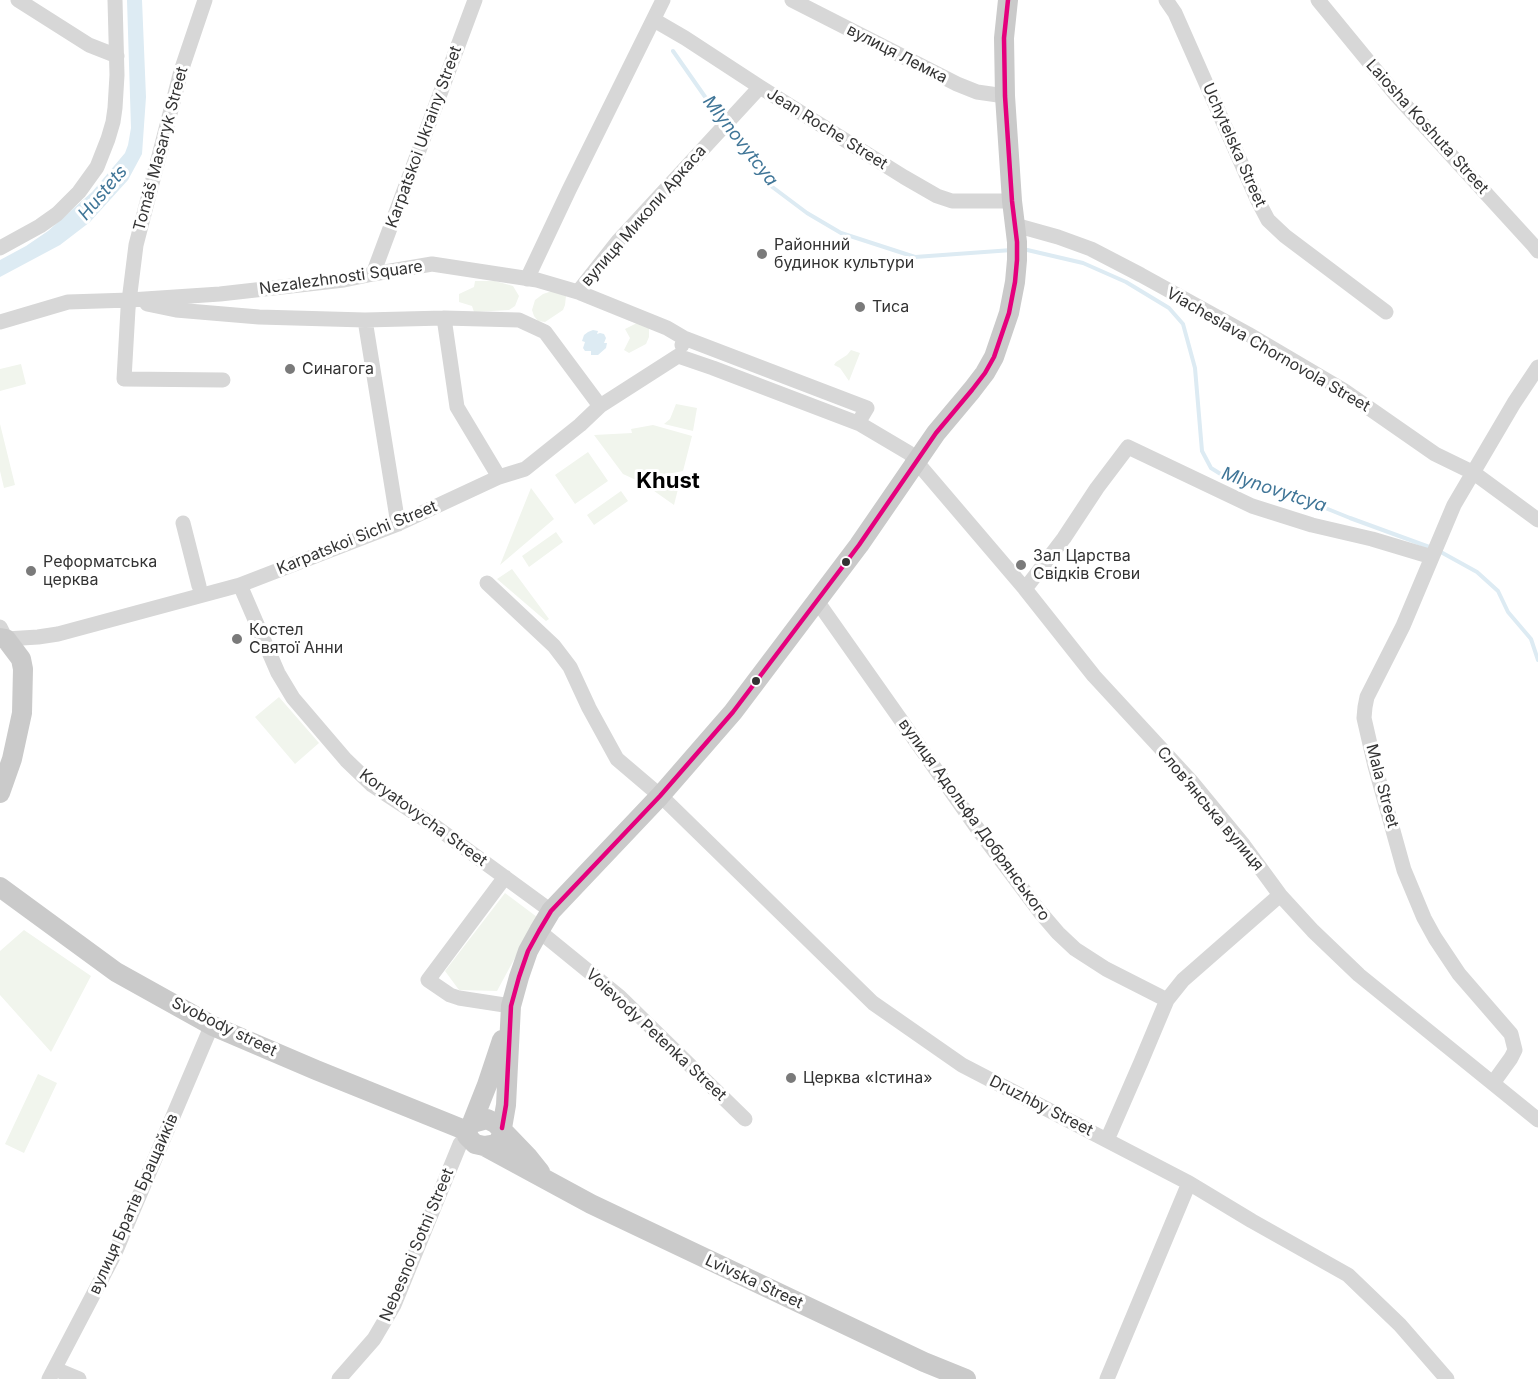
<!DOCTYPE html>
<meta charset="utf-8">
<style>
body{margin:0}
canvas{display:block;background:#fff}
</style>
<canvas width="1538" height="1379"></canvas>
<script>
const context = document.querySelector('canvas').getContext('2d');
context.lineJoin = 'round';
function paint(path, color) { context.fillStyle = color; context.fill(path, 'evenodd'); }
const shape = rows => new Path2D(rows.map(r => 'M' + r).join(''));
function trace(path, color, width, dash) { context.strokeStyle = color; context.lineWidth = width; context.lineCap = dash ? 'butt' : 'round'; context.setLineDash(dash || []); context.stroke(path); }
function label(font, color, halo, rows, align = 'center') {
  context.font = font + ' Inter,sans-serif'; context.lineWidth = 6; context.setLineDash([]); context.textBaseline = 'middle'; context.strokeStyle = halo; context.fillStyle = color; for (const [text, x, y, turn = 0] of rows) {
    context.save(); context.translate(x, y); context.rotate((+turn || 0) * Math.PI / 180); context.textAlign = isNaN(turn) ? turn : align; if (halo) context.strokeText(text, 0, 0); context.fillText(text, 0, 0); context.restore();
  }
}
const green = shape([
 [475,281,495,281,513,286,519,296,515,306,509,310,474,312,472,306,459,302,459,294,474,287],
 [552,291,566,296,565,305,563,310,545,322,538,321,534,316,532,310,535,300,543,294],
 [637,323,649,328,649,337,646,344,629,353,624,350,630,338,625,329],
 [851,350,860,353,849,381,840,368,834,365,836,362,847,355],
 [21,364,26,384,0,391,0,369],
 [676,404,697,408,693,431,664,424,670,419],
 [0,424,15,485,4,488,0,471],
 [653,425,692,436,683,471,636,480,623,474,594,435,632,433,631,429],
 [588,452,608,481,575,504,555,475],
 [681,477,674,505,647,486],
 [531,488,554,519,500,565],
 [621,491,628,501,594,525,587,515],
 [556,532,563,542,529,567,522,556],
 [512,569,549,619,546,621,497,579],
 [279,697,319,743,295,764,255,717],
 [505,893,537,917,497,991,459,990,445,971],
 [24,930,91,976,51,1052,0,995,0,951],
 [38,1074,57,1083,24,1153,5,1144]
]);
const water = shape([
 [127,0,142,0,146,97,142,154,128,180,90,222,60,245,0,277,0,260,26,246,48,231,92,192,125,153,128,145,131,128],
 [593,330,598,331,597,334,600,333,604,334,606,338,604,343,607,343,606,348,598,355,591,355,591,351,585,351,583,348,585,342,582,341,584,335,588,332]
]);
const stream = shape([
 [673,51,722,121],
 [727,130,771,186,807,213,841,233,915,257,1012,250],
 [1023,249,1083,263,1126,282,1169,308,1183,324,1195,368,1202,451,1211,468,1227,478,1252,484,1266,484,1350,518,1432,548],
 [1439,551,1477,572,1498,591,1508,612,1531,639,1538,660]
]);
const minor = shape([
 [18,0,89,45,117,56],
 [205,0,181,71,136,245,128,309,124,379,223,380],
 [792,0,957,84,977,92,1005,96],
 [1166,0,1175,13,1257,199,1268,220,1285,236,1386,312],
 [1318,0,1396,95,1534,246,1538,251],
 [654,20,685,38,760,87,904,177,937,196,952,201,1012,201],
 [1015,225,1058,237,1091,249,1141,275,1248,334,1343,390,1435,454,1474,473,1538,520],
 [0,248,40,226,57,214,79,192,97,167,108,139,113,122,115,108,117,75,115,0],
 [373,274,475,0],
 [527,279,569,190,663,0],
 [578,292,619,240,760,87],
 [147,304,176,310,259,317,365,320,444,318,519,320,545,332,600,406],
 [444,318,457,407,499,477],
 [365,320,398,524],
 [0,322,68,302,130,300,220,294,344,280,373,274,432,264,537,280,578,292,667,328,684,338],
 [682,345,684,338,867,408,858,423],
 [183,523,199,586],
 [487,583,554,646,570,667,589,708,617,759,664,799,873,1003,962,1065,1189,1183,1252,1221,1348,1275,1400,1325,1447,1379],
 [240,585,278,673,293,698,346,760,372,785,436,827,551,911],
 [1025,589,1064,538,1097,488,1128,447,1252,506,1312,525,1372,539,1432,557],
 [817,601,977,828,1040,912,1058,933,1075,949,1106,969,1167,1000],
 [0,627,6,639,38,637,58,634,240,585,398,524,499,477,525,469,580,425,600,406,678,356,713,368,860,424,909,453,1025,589,1094,676,1191,781,1242,843,1280,895,1313,931,1359,975,1538,1120],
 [505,877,428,980,450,995,459,998,511,1006],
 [539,931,620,997,745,1119],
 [1493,1083,1511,1058,1515,1050,1511,1034,1459,974,1435,938,1424,918,1404,870,1375,766,1364,718,1365,707,1367,697,1403,626,1454,505,1514,403,1538,367],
 [1107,1140,1141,1062,1167,1000,1183,980,1280,895],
 [55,1369,79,1379],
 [49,1379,114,1255,208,1034,213,1026],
 [339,1379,374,1339,394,1305,460,1144,467,1136],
 [1107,1379,1189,1183]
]);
const major = shape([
 [0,638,6,639,21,659,23,669,22,713,12,759,0,793],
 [0,887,116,972,213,1026,316,1070,467,1131],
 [472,1123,487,1085,502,1040],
 [502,1128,506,1105,511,1006,519,977,528,951,539,931,551,911,660,796,733,712,859,545,936,433,972,390,985,373,994,357,1009,313,1015,282,1017,260,1017,242,1012,201,1005,96,1004,38,1008,0],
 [503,1131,528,1157,540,1172],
 [484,1146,496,1144,500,1139,503,1131,495,1123,487,1119,472,1123,467,1131,467,1136,475,1144,484,1146,591,1204,924,1362,966,1379]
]);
const bus1 = shape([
 [502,1128,506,1105,511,1006,519,977,528,951,539,931,551,911,660,796,733,712,859,545,936,433,972,390,985,373,994,357,1009,313,1015,282,1017,260,1017,242,1012,201,1005,96,1004,38,1008,0]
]);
const markers = [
 [762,254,6,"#7a7a7a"],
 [860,307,6,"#7a7a7a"],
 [290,369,6,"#7a7a7a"],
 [846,562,5,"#333"],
 [1021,565,6,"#7a7a7a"],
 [31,571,6,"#7a7a7a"],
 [237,639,6,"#7a7a7a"],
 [756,681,5,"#333"],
 [791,1078,6,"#7a7a7a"]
];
const streetNames = [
 ["вулиця Лемка",897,54,27],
 ["Laiosha Koshuta Street",1427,127,48],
 ["Jean Roche Street",827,129,32],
 ["Karpatskoi Ukrainy Street",424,137,-70],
 ["Uchytelska Street",1234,145,66],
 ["Tomáš Masaryk Street",161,149,-75],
 ["вулиця Миколи Аркаса",644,216,-49],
 ["Nezalezhnosti Square",341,278,-8],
 ["Viacheslava Chornovola Street",1268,350,30],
 ["Karpatskoi Sichi Street",357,538,-22],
 ["Mala Street",1382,786,75],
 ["Словʼянська вулиця",1210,809,50],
 ["Koryatovycha Street",423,818,36],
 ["вулиця Адольфа Добрянського",974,820,54],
 ["Svobody street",224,1027,26],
 ["Voievody Petenka Street",656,1035,43],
 ["Druzhby Street",1041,1106,27],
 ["вулиця Братів Бращайків",134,1204,-66],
 ["Nebesnoi Sotni Street",417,1245,-67],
 ["Lvivska Street",754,1282,25]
];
const poiNames = [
 ["Районний",774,245],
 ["будинок культури",774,263],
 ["Тиса",872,307],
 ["Синагога",302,369],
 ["Зал Царства",1033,556],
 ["Свідків Єгови",1033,574],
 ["Реформатська",43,562],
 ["церква",43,580],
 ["Костел",249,630],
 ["Святої Анни",249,648],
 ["Церква «Істина»",803,1078]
];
const waterNames = [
 ["Mlynovytcya",740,141,52],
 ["Hustets",103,193,-50],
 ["Mlynovytcya",1274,490,18]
];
const districtNames = [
 ["Khust",668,481]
];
paint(green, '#f1f5ed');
paint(water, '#ddebf3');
trace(stream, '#ddebf3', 4);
trace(minor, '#d7d7d7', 15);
trace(major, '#cacaca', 20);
trace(bus1, '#e5007d', 4.5);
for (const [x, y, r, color] of markers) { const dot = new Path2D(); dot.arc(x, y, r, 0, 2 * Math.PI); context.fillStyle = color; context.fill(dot); trace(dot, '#fff', 2); }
label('16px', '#333', '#fff', streetNames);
label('16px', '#333', '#fff', poiNames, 'left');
label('italic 18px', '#3f7597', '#fff', waterNames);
label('bold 22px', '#000', '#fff', districtNames);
</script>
